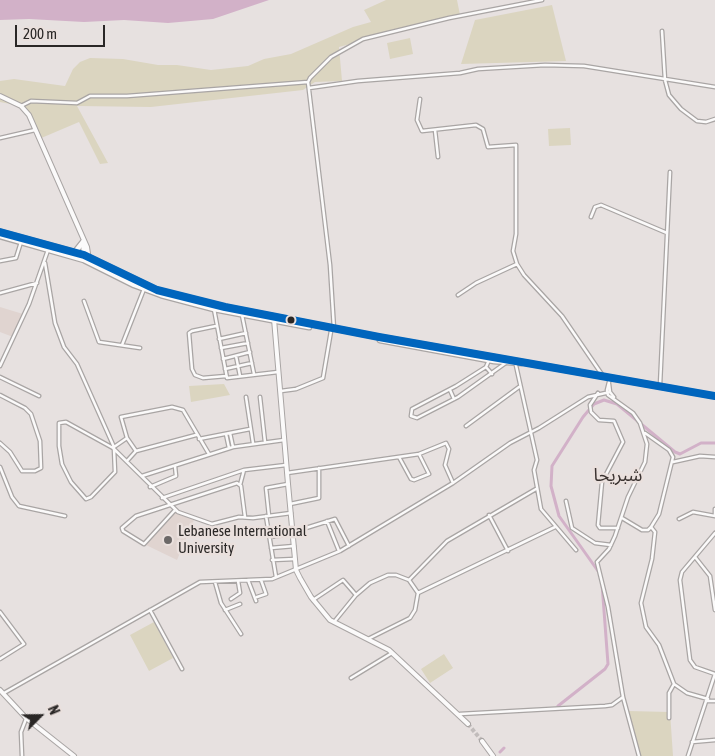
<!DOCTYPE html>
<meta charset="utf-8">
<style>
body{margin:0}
#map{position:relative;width:715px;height:756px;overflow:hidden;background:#e7e1e0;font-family:"Asap Condensed",sans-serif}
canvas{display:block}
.north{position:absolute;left:15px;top:691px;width:50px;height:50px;-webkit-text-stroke:4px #eae0dd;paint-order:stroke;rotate:67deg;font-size:14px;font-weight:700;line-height:20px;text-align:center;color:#2a2726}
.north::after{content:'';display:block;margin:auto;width:18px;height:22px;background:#2a2726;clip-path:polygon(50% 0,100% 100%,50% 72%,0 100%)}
.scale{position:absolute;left:15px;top:25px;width:90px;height:22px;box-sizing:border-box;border:2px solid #2a2726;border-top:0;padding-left:6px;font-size:15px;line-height:18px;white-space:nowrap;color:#2a2726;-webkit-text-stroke:4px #eae0dd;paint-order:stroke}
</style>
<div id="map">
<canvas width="715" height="756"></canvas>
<div class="north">N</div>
<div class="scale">200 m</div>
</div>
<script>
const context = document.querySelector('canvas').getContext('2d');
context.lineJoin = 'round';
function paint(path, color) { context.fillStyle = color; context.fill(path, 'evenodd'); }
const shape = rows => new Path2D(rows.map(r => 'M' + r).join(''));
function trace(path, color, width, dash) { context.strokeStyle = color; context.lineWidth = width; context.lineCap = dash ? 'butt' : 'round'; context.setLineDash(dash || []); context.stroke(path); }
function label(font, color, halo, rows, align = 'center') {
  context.font = font + ' "Asap Condensed","Noto Sans Arabic",sans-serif'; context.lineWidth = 5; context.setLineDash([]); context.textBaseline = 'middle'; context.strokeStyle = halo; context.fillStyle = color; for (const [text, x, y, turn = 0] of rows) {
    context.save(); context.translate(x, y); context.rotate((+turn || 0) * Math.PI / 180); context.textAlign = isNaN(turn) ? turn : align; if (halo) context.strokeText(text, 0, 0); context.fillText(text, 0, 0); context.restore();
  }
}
const built = shape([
 [0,307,23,314,13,337,0,332],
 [175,513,194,520,177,560,146,545]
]);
const green = shape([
 [386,0,457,0,460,15,339,47,342,81,315,82,303,90,151,107,77,106,108,163,100,164,79,122,39,139,29,115,21,106,0,102,0,81,14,79,65,86,73,69,80,62,90,58,123,59,158,65,177,65,211,70,248,66,264,59,291,54,353,27,371,22,364,10],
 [552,5,566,61,461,64,475,20],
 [410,38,413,54,390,59,387,43],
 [570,128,571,145,549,146,548,129],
 [224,384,230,395,191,402,189,386],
 [154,622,173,658,149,671,130,635],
 [444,654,453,668,430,683,421,669],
 [628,711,670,712,673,756,639,756]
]);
const water = shape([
 [0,0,269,0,213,19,168,23,124,20,84,22,29,19,0,20]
]);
const canal = shape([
 [598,571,559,516,551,486,552,466,583,417,594,404,604,400,617,404,675,452,680,454,701,443,715,443],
 [558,706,605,669,608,664,602,584],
 [500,752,504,748]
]);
const secondaryTunnel = shape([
 [468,724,482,741]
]);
const minor = shape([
 [662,31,665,80,669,95,681,109,697,121,706,122,715,119],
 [309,88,358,81,460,73,478,69,545,65,584,66,715,87],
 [420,99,417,120,422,131,476,125,483,129,488,147,516,145,516,234,513,251,517,264,524,275,562,316,603,376],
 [21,106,31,101,77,103,90,96,127,96,308,82],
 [435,130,438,157],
 [0,138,35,130],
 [591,217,595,207,601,205,667,233],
 [0,261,16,258,21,242],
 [45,263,55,323,64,347,77,364,114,447],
 [0,293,37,283],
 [458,295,476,283,517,264],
 [84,301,99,342,140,348],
 [214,309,227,378,278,372],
 [242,315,254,374],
 [216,326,192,331,189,333,192,369,195,375,203,378,226,376],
 [334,329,330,265,308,82,310,78,331,57,363,39,449,18,542,0],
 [219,339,246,333],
 [122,345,144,289],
 [221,348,248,343],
 [236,356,240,376],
 [223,359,250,352],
 [489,360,486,367,456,386,412,409,411,416,417,418,458,397,507,362],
 [515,361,537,460,534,470,541,509,576,550],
 [0,366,29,304,48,250],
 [486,367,492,374],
 [225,369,252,363],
 [0,377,39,396],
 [610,378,607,390,608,395,633,413,640,423,647,444,645,462,628,497,615,536,609,549,597,562,608,607,623,697,639,756],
 [609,384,610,392,614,397],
 [660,385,670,172],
 [450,390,454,399],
 [281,391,296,389,323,378,331,331],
 [598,393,590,405,591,412,599,420,614,421,623,442,602,482,598,525,600,528,618,528],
 [0,395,25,408,31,414,40,441,41,468,35,471,22,471,10,452,0,443],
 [246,397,253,443],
 [260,397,265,442],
 [466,426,519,387],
 [230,433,233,447],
 [645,433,669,450,673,457,659,514,651,527],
 [226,434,229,448],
 [199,439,250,429],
 [114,447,127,438],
 [114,449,115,472,91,497,86,499,71,482,62,464,59,446,59,423,66,422,113,448,178,512,212,524,239,517,253,518,291,513],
 [136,451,127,438,121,417,172,407,183,410,209,454],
 [399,457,411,479,414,480,429,474,419,454],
 [127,461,136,451,196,435],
 [673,462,700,456,715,457],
 [0,467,12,497,19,506,65,516],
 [287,473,419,454,446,443,449,449,445,465,453,483],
 [142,476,233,447,284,440],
 [240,485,244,470],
 [150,487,176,476,175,466],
 [162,498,244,470,286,465],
 [566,501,572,528,595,543,611,545],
 [290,504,319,498,319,468],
 [175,510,144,544,123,531,122,528,136,516,237,483,241,486,245,517],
 [489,515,508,551],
 [266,516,276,577],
 [269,516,266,488,288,484],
 [715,516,715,509],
 [622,518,642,530,648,530,651,527,655,532,652,559,641,603,646,627,659,645,674,684,687,693,708,699],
 [679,519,693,512,715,516],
 [327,521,339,551],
 [293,532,335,519,349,546],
 [715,533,682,572,680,580,690,660,695,667,715,674],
 [269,537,293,534],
 [271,548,294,546],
 [695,557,710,576,715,610],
 [272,560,295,559],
 [248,580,256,601],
 [409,580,447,541,536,489],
 [215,582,221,603,241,634],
 [418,593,555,527],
 [257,597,266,594,261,580],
 [231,599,240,593,238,581],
 [313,600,343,580,356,595],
 [150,610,182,669],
 [225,610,240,604],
 [0,612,24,644,0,659],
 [334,622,356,595,370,583,388,575,396,575,409,580,418,593,415,610,410,618,368,639],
 [351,678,392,653],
 [4,693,200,582,272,579,340,551,453,483,510,443,539,428,588,397,610,392],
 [708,701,715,701],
 [460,714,605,706,612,705,623,697],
 [669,718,669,693,674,684],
 [692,742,715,740],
 [22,756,21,732,26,719],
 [688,756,715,674]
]);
const secondary = shape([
 [0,96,21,106,29,115,87,247,89,260],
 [83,242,84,258],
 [274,319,288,484,296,570,300,578,311,597,330,620,389,650,468,724],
 [0,690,26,718,74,756],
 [482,741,493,756]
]);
const trunk = shape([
 [0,232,84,255,157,290,225,307,379,337,715,396],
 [0,236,84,260,134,285,161,295,214,309,309,327],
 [75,252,83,242],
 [380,340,494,361,521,363]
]);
const bus1 = shape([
 [0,232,84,255,157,290,225,307,379,337,715,396]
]);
const markers = [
 [291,320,4.5,"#2a2726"],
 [168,540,5,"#6c6867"]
];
const poiNames = [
 ["Lebanese International",178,531],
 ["University",178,548]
];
const quarterNames = [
 ["شبريحا",618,475]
];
paint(built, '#e0d4d0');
paint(green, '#dbd5c0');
paint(water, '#d2b1c8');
trace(canal, '#d2b1c8', 3);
trace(secondaryTunnel, '#c1bcbb', 4, [4, 2]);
trace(minor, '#a9a5a4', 5);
trace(secondary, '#a9a5a4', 6);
trace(trunk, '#a9a5a4', 7);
trace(minor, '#fbfafa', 2.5);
trace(secondary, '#fbfafa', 4);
trace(trunk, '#fbfafa', 4.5);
trace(bus1, '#0065bd', 8);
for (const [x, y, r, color] of markers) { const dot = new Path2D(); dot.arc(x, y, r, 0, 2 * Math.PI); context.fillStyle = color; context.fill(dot); trace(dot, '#eae0dd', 2); }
label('15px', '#2a2726', '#eae0dd', poiNames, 'left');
label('18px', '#3b3331', '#eae0dd', quarterNames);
</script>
